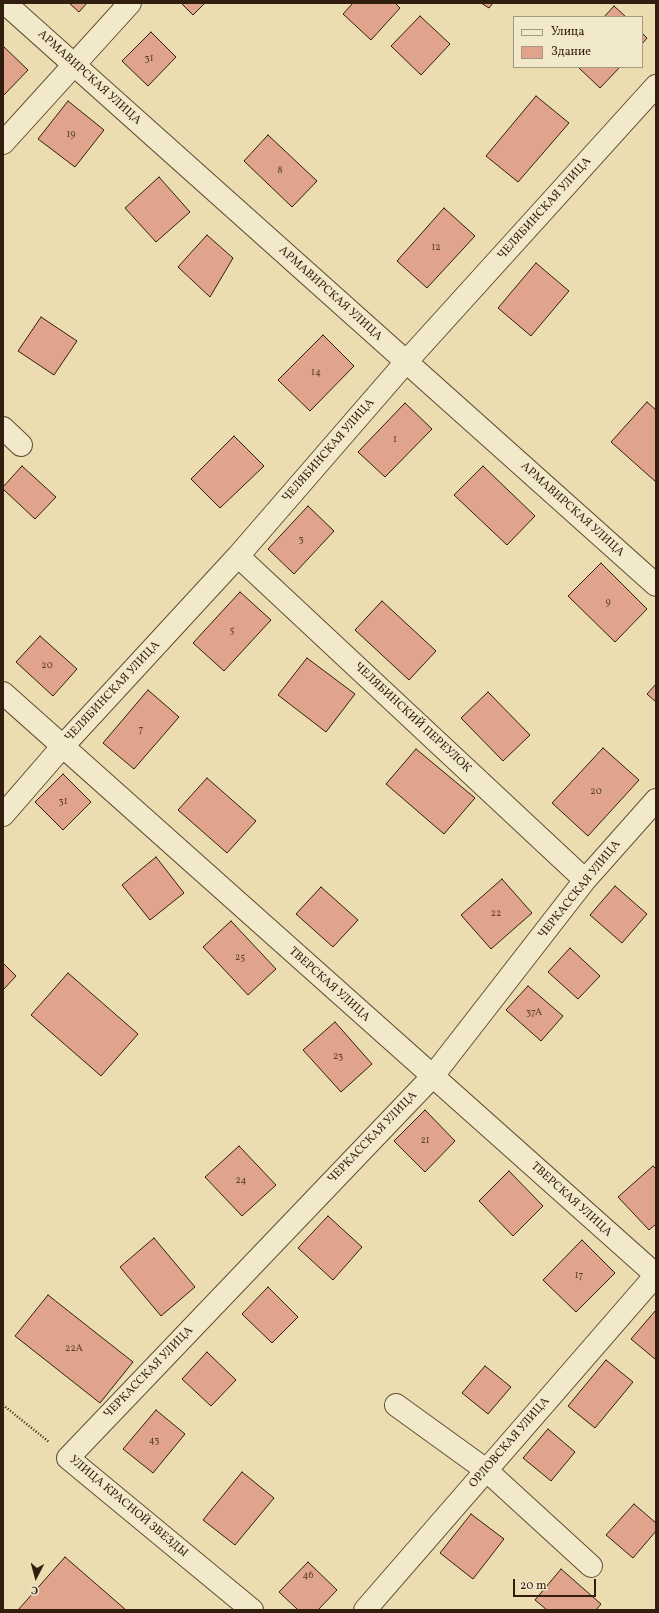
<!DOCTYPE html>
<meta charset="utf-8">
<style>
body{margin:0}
#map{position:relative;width:659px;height:1613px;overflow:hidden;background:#ebddaf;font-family:Vollkorn,serif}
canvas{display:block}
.frame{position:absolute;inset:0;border:4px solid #321e0f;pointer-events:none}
.legend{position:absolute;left:513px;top:16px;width:130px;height:52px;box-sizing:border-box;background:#f2e9cb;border:1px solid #a59880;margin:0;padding:5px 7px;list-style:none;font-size:12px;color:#321e0f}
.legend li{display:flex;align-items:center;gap:8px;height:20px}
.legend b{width:20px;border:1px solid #a59880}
.north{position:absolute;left:16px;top:1557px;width:40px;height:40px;-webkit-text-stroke:3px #f2e9cb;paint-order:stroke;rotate:186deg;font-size:11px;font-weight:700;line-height:16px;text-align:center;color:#321e0f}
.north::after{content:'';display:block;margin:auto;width:14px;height:18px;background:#321e0f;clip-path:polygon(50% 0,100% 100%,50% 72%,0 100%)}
.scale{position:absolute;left:513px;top:1579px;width:83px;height:18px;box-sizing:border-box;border:2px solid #321e0f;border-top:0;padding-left:5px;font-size:12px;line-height:14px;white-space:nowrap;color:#321e0f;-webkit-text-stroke:3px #f2e9cb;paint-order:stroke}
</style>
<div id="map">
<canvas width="659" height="1613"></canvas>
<div class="frame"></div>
<ul class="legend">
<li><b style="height:5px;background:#f2e9cb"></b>Улица</li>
<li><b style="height:11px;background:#dfa48b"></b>Здание</li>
</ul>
<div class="north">С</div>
<div class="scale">20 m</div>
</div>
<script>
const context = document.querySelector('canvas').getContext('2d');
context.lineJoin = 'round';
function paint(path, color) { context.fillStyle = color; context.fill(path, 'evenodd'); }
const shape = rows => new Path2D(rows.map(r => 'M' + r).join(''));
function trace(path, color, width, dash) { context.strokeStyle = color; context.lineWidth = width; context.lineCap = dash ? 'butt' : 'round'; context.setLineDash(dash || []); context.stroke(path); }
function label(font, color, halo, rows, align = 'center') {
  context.font = font + ' Vollkorn,serif'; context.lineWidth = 3.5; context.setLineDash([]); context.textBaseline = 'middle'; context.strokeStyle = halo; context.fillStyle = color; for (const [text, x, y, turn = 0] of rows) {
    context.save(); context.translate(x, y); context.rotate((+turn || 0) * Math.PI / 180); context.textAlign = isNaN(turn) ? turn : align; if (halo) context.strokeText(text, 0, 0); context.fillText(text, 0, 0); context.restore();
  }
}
const building = shape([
 [69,3,87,3,79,12,69,3],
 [181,3,205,3,193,15,181,3],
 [353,3,395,3,400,8,371,40,343,14,353,3],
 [481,3,493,3,489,8,481,3],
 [614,6,626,17,604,17,614,6],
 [420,16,450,44,421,75,391,46,420,16],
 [151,32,176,57,148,86,122,61,151,32],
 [642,33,647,38,642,44,642,33],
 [3,46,28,70,3,96,3,46],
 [578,67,620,67,600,88,578,67],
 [536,96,569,123,518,182,486,156,536,96],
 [68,101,104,130,75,167,38,139,68,101],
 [268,135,317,181,292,207,244,161,268,135],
 [159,177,190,212,156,242,125,208,159,177],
 [444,208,475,236,427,288,397,261,444,208],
 [207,235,233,258,210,297,178,267,207,235],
 [536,263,569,291,531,336,498,308,536,263],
 [41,317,77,341,54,375,18,351,41,317],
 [323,335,354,366,310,411,278,380,323,335],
 [647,402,656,410,656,482,611,442,647,402],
 [405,403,432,429,385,477,358,452,405,403],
 [234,436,264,466,220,508,191,479,234,436],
 [22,466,56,497,35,519,3,489,3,487,22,466],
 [483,466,535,516,507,545,454,495,483,466],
 [308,506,334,531,294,574,268,549,308,506],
 [601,563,647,609,615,642,568,596,601,563],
 [240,592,271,620,224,671,193,643,240,592],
 [382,601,436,651,409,680,355,630,382,601],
 [40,636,77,669,53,696,16,662,40,636],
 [307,658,355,694,326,732,278,695,307,658],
 [656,684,656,702,647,694,656,684],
 [148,690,179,717,134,769,103,743,148,690],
 [488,692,530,735,503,761,461,718,488,692],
 [603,748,639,780,588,836,552,803,603,748],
 [416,749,475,798,444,834,386,784,416,749],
 [63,774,91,802,63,830,35,802,63,774],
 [207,778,256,821,227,853,178,810,207,778],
 [156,857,184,893,150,920,122,885,156,857],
 [502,879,532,913,491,949,461,915,502,879],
 [615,886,647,914,622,943,590,915,615,886],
 [321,887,358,920,333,947,296,914,321,887],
 [231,921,276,969,248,995,203,947,231,921],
 [570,948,600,976,578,999,548,972,570,948],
 [3,963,16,976,3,990,3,963],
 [68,973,138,1034,101,1076,31,1015,68,973],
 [528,986,563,1016,541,1041,506,1010,528,986],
 [335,1022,372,1064,341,1092,303,1050,335,1022],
 [425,1110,455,1141,425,1172,394,1141,425,1110],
 [239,1146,276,1185,242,1216,205,1177,239,1146],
 [653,1166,656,1169,656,1224,649,1230,618,1197,653,1166],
 [509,1171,543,1206,513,1236,479,1201,509,1171],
 [328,1216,362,1247,333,1280,298,1248,328,1216],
 [154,1238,195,1287,161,1316,120,1267,154,1238],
 [582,1240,615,1273,576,1312,543,1280,582,1240],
 [268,1287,298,1317,272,1343,242,1314,268,1287],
 [48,1295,133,1362,100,1403,15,1336,48,1295],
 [656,1310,656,1358,655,1359,631,1339,656,1310],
 [207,1352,236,1380,211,1406,182,1379,207,1352],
 [606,1360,633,1382,595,1428,568,1406,606,1360],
 [485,1366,511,1387,488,1414,462,1393,485,1366],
 [156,1410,185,1434,153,1473,123,1449,156,1410],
 [548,1429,575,1452,551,1481,523,1458,548,1429],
 [242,1472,274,1498,235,1545,203,1520,242,1472],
 [634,1504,656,1523,656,1531,633,1558,606,1535,634,1504],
 [471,1514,504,1539,473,1579,440,1553,471,1514],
 [65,1557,126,1610,18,1610,65,1557],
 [308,1562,337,1590,318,1610,298,1610,279,1592,308,1562],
 [561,1569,601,1604,596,1610,547,1610,535,1600,561,1569]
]);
const path = shape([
 [3,1405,49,1442]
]);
const minor = shape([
 [5,3,656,585],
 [3,143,130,3],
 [3,428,21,445],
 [238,556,585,880],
 [3,693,656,1275,365,1610],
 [3,815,62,747,238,556,406,362,656,86],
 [396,1405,486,1470,591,1566],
 [252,1610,68,1458,432,1077,585,880,656,800]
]);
const numberNames = [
 ["31",149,59],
 ["19",71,135],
 ["8",280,171],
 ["12",436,248],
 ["14",316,373],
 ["1",395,440],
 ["3",301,540],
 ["9",608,603],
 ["5",232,631],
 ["20",47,666],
 ["7",141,730],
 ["20",596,792],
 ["31",63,802],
 ["22",496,914],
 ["25",240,958],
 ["37А",534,1013],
 ["23",338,1057],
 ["21",425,1141],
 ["24",241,1181],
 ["17",579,1276],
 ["22А",74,1349],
 ["43",154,1441],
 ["46",308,1576]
];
const streetNames = [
 ["АРМАВИРСКАЯ УЛИЦА",89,78,42],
 ["ЧЕЛЯБИНСКАЯ УЛИЦА",545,209,-48],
 ["АРМАВИРСКАЯ УЛИЦА",330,294,42],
 ["ЧЕЛЯБИНСКАЯ УЛИЦА",329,451,-49],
 ["АРМАВИРСКАЯ УЛИЦА",572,510,42],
 ["ЧЕЛЯБИНСКАЯ УЛИЦА",113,692,-47],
 ["ЧЕЛЯБИНСКИЙ ПЕРЕУЛОК",412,718,43],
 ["ЧЕРКАССКАЯ УЛИЦА",580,890,-51],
 ["ТВЕРСКАЯ УЛИЦА",329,985,42],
 ["ЧЕРКАССКАЯ УЛИЦА",373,1138,-46],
 ["ТВЕРСКАЯ УЛИЦА",571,1200,42],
 ["ЧЕРКАССКАЯ УЛИЦА",149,1373,-46],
 ["ОРЛОВСКАЯ УЛИЦА",510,1443,-49],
 ["УЛИЦА КРАСНОЙ ЗВЕЗДЫ",128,1507,40]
];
paint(building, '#dfa48b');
trace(building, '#321e0f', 1);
trace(minor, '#604e37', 24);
trace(path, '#321e0f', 2.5, [1, 2]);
trace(minor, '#f2e9cb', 22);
label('10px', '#5d402e', null, numberNames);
label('12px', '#321e0f', '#f2e9cb', streetNames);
</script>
